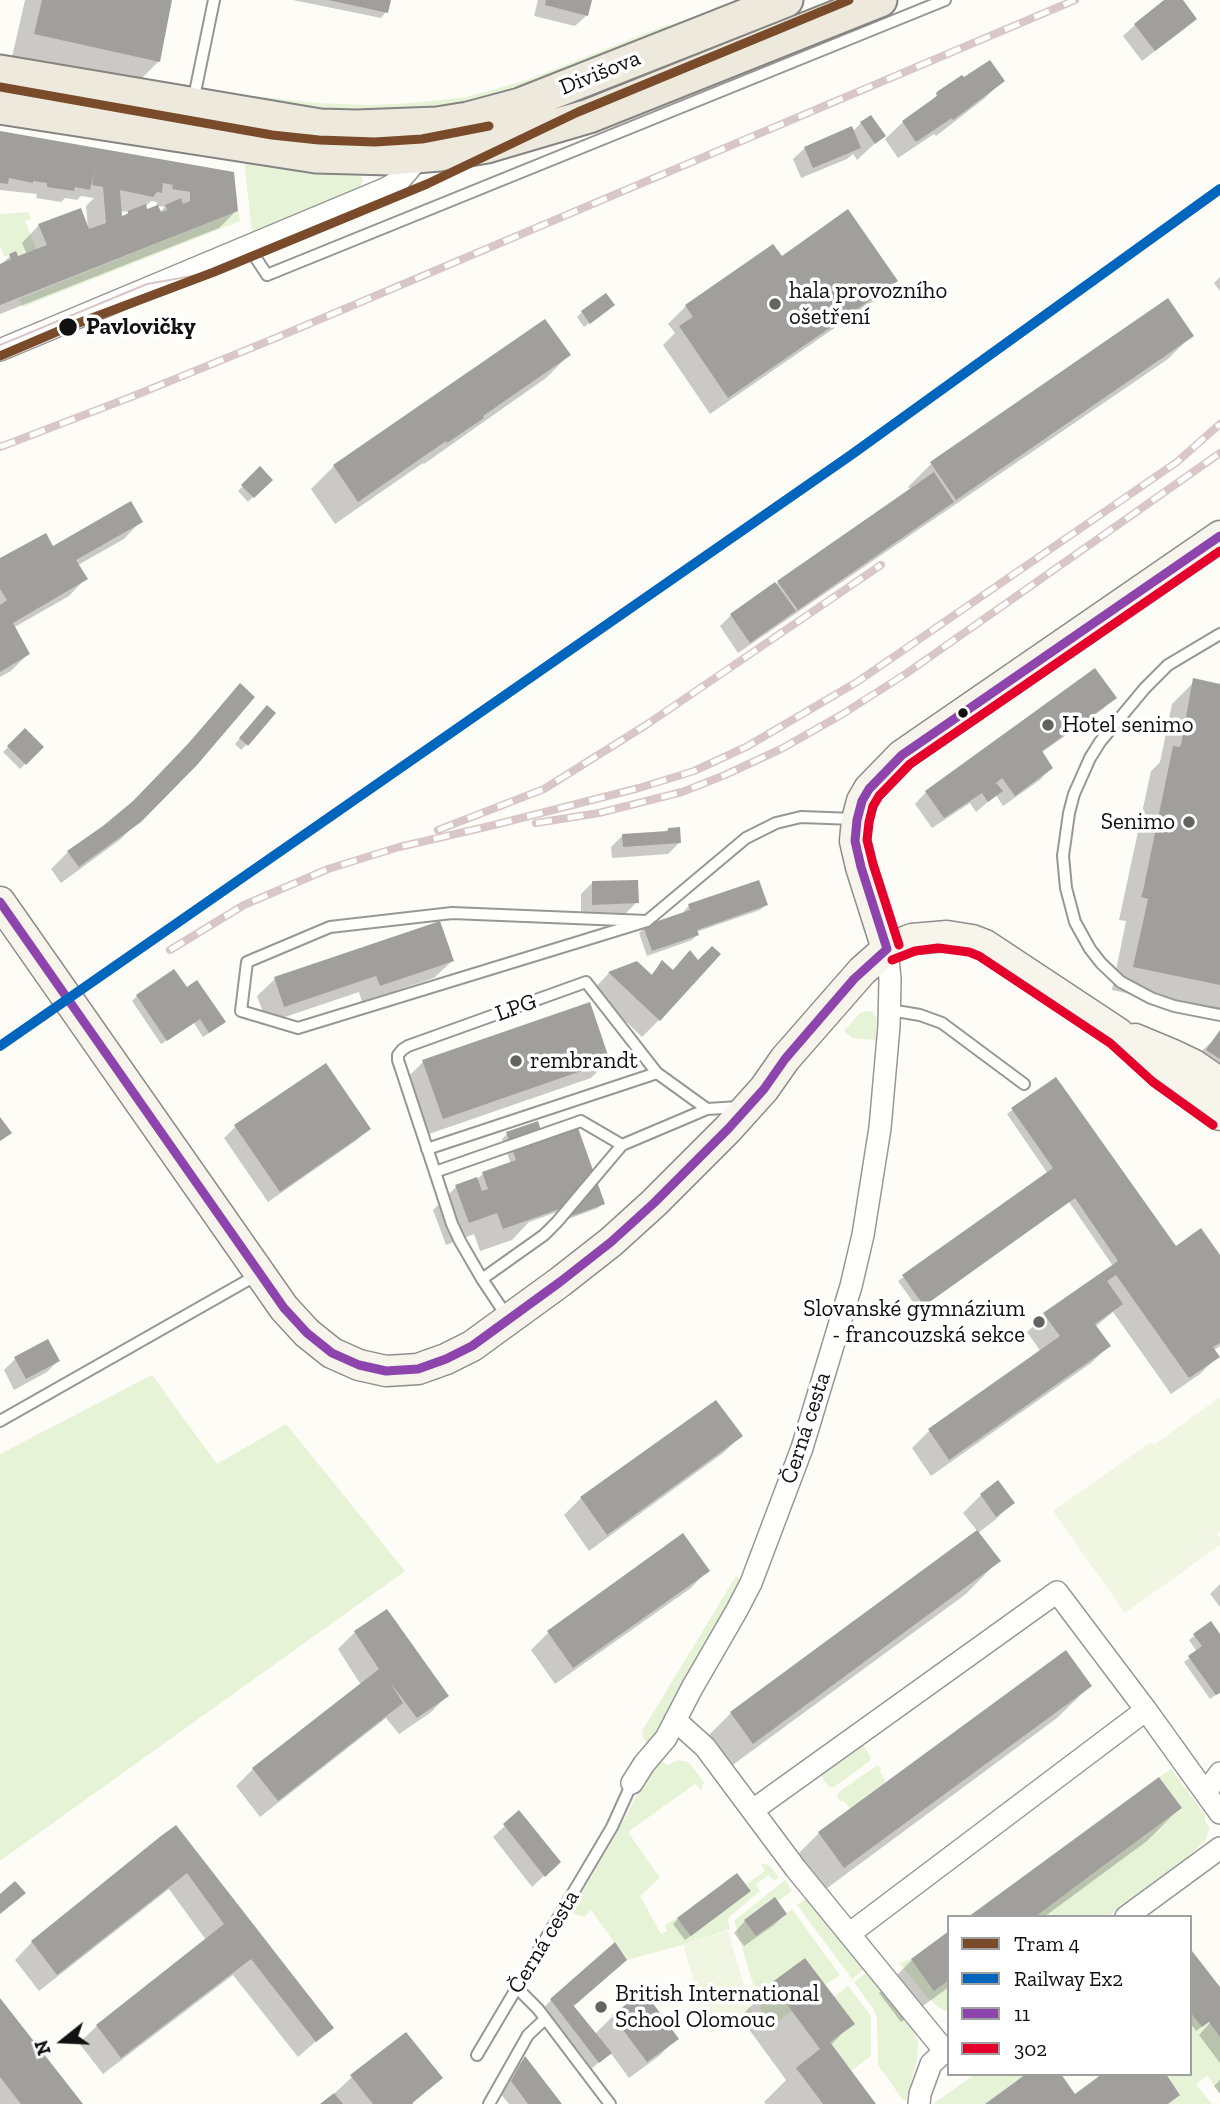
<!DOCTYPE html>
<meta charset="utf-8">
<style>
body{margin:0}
#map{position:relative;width:1220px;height:2104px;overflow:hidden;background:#fdfcf7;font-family:"Zilla Slab",serif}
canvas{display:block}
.legend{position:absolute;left:947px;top:1915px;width:245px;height:161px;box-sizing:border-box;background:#fff;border:2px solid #a0a0a0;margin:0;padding:9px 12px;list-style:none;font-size:21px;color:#111}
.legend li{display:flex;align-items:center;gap:14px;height:35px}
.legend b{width:35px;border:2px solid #a0a0a0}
.north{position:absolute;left:28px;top:2006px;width:70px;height:70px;-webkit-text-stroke:5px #fff;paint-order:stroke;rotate:252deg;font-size:19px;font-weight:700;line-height:28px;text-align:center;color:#111}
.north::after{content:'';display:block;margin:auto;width:24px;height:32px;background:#111;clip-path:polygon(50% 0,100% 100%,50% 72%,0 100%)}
</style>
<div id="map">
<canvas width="1220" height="2104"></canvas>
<ul class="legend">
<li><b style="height:9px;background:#7a4b2a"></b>Tram 4</li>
<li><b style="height:9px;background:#0065bd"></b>Railway Ex2</li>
<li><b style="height:9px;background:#8e44ad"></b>11</li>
<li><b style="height:9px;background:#e4002b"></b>302</li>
</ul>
<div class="north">N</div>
</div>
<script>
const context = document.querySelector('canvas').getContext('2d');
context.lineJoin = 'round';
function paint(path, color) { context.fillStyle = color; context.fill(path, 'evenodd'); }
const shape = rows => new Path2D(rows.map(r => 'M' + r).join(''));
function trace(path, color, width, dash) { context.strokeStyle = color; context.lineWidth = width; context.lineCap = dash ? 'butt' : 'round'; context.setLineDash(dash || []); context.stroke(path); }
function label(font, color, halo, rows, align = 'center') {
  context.font = font + ' "Zilla Slab",serif'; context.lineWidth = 7; context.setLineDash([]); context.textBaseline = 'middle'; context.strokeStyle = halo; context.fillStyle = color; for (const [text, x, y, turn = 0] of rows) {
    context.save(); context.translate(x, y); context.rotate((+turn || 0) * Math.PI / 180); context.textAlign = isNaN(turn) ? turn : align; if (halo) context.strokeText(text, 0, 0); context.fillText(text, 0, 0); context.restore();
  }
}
const green = shape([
 [669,24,667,32,584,71,428,113,255,108,256,96,317,103,368,105,413,103,467,97,527,80],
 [244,158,359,173,363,180,358,190,252,233],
 [238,211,240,221,23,307,19,299],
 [28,212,31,219,25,221,36,249,18,256,16,252,4,257,0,245,0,214],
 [866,1011,873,1012,877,1019,876,1040,853,1038,844,1031,860,1013],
 [152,1375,217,1464,286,1424,405,1571,0,1861,0,1454],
 [736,1576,746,1584,649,1745,643,1738,642,1731],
 [859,1740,871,1757,870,1761,834,1787,829,1787,818,1772],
 [660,1760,667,1765,678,1760,687,1762,691,1765,704,1782,701,1790,695,1784,628,1832,660,1878,640,1896,661,1934,667,1931,665,1925,677,1918,691,1935,751,1891,747,1884,765,1871,761,1865,763,1863,769,1865,779,1877,774,1881,769,1875,756,1884,760,1891,729,1917,728,1921,730,1929,682,1945,627,1960,591,1910,584,1917,569,1912,576,1900,576,1896,583,1891,617,1833,650,1771],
 [876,1766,880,1767,881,1770,880,1772,886,1782,850,1809,843,1800,841,1802,838,1799,837,1796,839,1792],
 [1171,1769,1205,1815,1205,1822,1210,1828,1204,1842,1181,1863,1107,1917,1035,1917,1182,1809,1159,1777],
 [785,1880,792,1891,778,1901,775,1898,745,1920,757,1936,792,1909,840,1975,825,1985,805,1958,772,1983,792,2011,767,2030,734,1921],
 [807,1898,864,1969,852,1979,797,1905],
 [911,1959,934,1990,949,1980,949,2013,938,2007,927,1997,899,1963],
 [867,1972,912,2027,918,2043,917,2060,906,2100,903,2100,878,2065,877,2018,874,2010,854,1982],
 [848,1986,871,2016,871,2056,851,2071,830,2042,834,1997],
 [1190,2012,1202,2027,1209,2022,1220,2037,1220,2093,1207,2076,1196,2084,1212,2104,1168,2104,1180,2094,1166,2074,1190,2074],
 [975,2074,1026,2074,985,2104,933,2104]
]);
const pitch = shape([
 [1220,1397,1220,1532,1217,1534,1220,1539,1220,1545,1125,1613,1053,1511,1151,1442,1154,1445],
 [728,1931,754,2019,709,2033,683,1944]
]);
const shadow = shape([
 [25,0,170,0,159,61,136,84,12,57],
 [293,0,389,0,386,12,381,18],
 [538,0,590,0,587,15,575,26,534,16],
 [1167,0,1180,0,1195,19,1183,30,1142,61,1123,36,1135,25],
 [1002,81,985,98,936,136,934,134,898,158,885,139,903,122,927,105,937,95],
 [861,123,883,136,857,160,853,154,847,159,801,178,793,159,805,148,852,132],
 [0,133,133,156,236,211,219,228,0,314,0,266,10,256,17,258,27,255,22,243,39,225,88,229,86,206,94,198,81,196,77,200,65,198,61,202,36,198,37,194,0,190],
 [151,201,157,202,156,207,147,211,145,207],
 [156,206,165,207,159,213],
 [120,211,129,212,120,218],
 [772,246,781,258,895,281,878,298,710,414,663,345,675,333,668,324,686,306],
 [1220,277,1220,291,1214,283],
 [1167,300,1191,336,1168,359,738,653,720,626,731,615,911,490,908,487,931,464],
 [613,305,584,327,577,317,582,312],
 [569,355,546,378,424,464,423,463,335,524,311,489,334,466],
 [260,469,270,480,248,502,238,491],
 [141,521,124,539,78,565,86,578,69,596,13,628,28,654,11,671,0,677,0,560,52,548],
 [1195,681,1220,686,1220,1013,1112,990,1126,921,1119,920,1151,771,1160,762,1172,704],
 [240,686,195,763,121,839,61,883,51,869,68,852,131,806],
 [1114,698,1103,709,1041,753,1051,768,1040,780,1003,806,996,795,976,812,970,803,932,828,915,804,926,792],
 [262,713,246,745,241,750,235,744],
 [25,730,42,747,20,769,3,752],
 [668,829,679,843,668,854,612,858,611,847,623,835,665,832],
 [592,883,637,902,625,914,581,915,581,894],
 [766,905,760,910,696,932,697,935,692,940,647,956,639,933,644,928,685,913,684,911,689,906],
 [690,953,659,1020,642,1037,593,990,609,973,650,976,663,963,672,971],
 [452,961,434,978,362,1002,359,992,267,1023,257,996,275,979],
 [186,989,218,1027,203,1037,194,1023,161,1044,132,1001,137,996],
 [1219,1034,1220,1035,1220,1097,1196,1057],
 [608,1061,591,1078,426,1135,406,1079,423,1062],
 [1055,1079,1173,1246,1220,1258,1220,1346,1213,1351,1218,1356,1200,1374,1171,1394,1113,1312,1095,1327,1109,1346,1091,1363,931,1476,912,1448,929,1431,1041,1352,1027,1332,1045,1315,1113,1266,1069,1202,918,1309,898,1281,1048,1174,1007,1114],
 [235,1127,369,1129,357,1140,268,1202,224,1138],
 [507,1134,542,1140,603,1203,598,1208,563,1221,560,1211,529,1222,512,1240,480,1251,474,1234,446,1245,433,1210,456,1187,477,1179,483,1174,511,1164,502,1139],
 [15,1359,58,1361,47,1372,14,1390,4,1370],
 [741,1436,723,1453,589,1551,564,1515,581,1498],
 [998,1483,1012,1503,995,1520,978,1533,998,1561,966,1594,719,1775,698,1746,731,1713,978,1532,963,1513,981,1495],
 [708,1570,691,1588,555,1684,531,1650,548,1633],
 [1220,1584,1220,1607,1210,1594],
 [1211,1623,1220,1637,1220,1692,1210,1699,1184,1662,1197,1652,1189,1640],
 [355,1632,447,1696,430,1713,399,1734,386,1718,260,1817,236,1786,253,1769,361,1685,338,1649],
 [1066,1652,1090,1686,1057,1718,811,1900,786,1866,819,1833],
 [1180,1808,1147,1841,1044,1917,971,1917],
 [519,1813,547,1873,532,1887,493,1837],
 [162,1837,331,2028,298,2057,233,1975,103,2074,79,2043,97,2026,206,1940,169,1889,39,1991,15,1960,32,1942],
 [744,1896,685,1940,673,1924,678,1919],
 [785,1914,774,1925,744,1946,734,1933,745,1921],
 [949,1933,949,1987,901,2022,879,1993,912,1960],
 [1190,1955,1220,1990,1220,2063,1199,2035,1210,2023,1209,2021,1196,2031,1190,2023],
 [625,1959,573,2007,595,2034,613,2016,676,2039,659,2056,629,2078,610,2052,587,2073,540,2012,551,2000],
 [772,1985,852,2023,830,2046,873,2104,766,2104,764,2102,786,2080,740,2017],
 [0,2001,81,2104,0,2104],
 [525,2058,560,2104,509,2104,500,2093,514,2069],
 [352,2077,440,2078,412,2104,323,2104],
 [1220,2080,1220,2094,1214,2086]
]);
const building = shape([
 [42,0,172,0,160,62,34,34],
 [328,0,391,0,388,13],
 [546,0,592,0,588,16,545,5],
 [1164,0,1183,0,1197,19,1155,51,1134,24],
 [990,60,1005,81,953,120,952,118,916,142,902,121,937,96,936,93,938,91,962,75,964,77],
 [871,115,886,136,875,144,860,122],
 [852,126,861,148,813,168,804,147],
 [0,131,234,172,238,211,0,305,0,264,11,259,9,254,16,251,18,256,47,245,38,224,81,208,89,229,106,223,103,187,92,185,95,169,90,190,75,187,74,191,47,187,47,183,33,181,33,183,9,178,8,184,0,183],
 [163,183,173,185,172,189,190,192,190,201,183,204,181,198,165,205,167,210,161,212,158,205,147,209,146,204,128,211,128,214,122,216,120,190,153,197,157,192,162,193],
 [848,209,898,281,728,398,679,326,693,317,685,305,773,244,782,256],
 [606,293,615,305,590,324,581,311],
 [1168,298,1194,336,956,500,930,462],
 [545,319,571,355,483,416,484,418,447,443,446,441,358,502,333,465],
 [260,466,273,480,254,498,241,485],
 [934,472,954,502,798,610,777,581],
 [131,501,143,522,76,560,88,579,13,623,30,654,0,672,0,605,7,600,0,589,0,558,46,533,53,546],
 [775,582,796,611,750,643,730,614],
 [1095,668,1117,698,1042,751,1053,768,1015,796,1002,778,996,783,1003,791,988,802,982,793,944,818,925,791],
 [1193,678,1220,684,1220,985,1133,967,1148,899,1141,897,1143,891,1173,746,1179,747,1181,745],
 [240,683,255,697,197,765,141,822,79,867,67,851,103,826,133,801,189,743],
 [267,705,276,713,248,746,239,738],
 [25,728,44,747,26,765,7,746],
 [680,827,681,843,623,847,622,834,668,831,668,828],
 [638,880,639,903,592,905,592,881],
 [759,880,768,905,697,930,699,935,652,951,643,926,690,910,688,904],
 [440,921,454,961,380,986,376,976,284,1007,274,977],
 [712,946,721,954,660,1021,608,972,637,961,652,975,662,960,673,970,690,950,698,960],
 [174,969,187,987,197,980,226,1022,209,1033,200,1019,167,1041,136,995],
 [590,1002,610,1061,443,1119,422,1060],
 [1220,1030,1220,1059,1206,1050],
 [326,1063,371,1129,280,1192,234,1125],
 [1056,1077,1176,1246,1201,1228,1220,1255,1220,1343,1213,1347,1220,1357,1189,1378,1116,1275,1107,1281,1123,1304,1095,1324,1111,1346,949,1460,928,1429,1060,1336,1043,1313,1118,1261,1075,1198,924,1306,902,1275,1053,1168,1011,1108],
 [0,1117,12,1133,0,1141],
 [538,1121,543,1137,577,1125,605,1204,569,1217,565,1207,503,1229,497,1213,469,1223,455,1185,477,1177,482,1191,488,1189,482,1172,516,1160,506,1132],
 [48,1339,60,1361,26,1379,14,1357],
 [716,1400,743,1436,607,1535,580,1497],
 [998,1480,1015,1503,996,1517,980,1494],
 [977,1530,1001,1561,753,1744,730,1712],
 [683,1533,710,1571,573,1668,547,1631],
 [387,1609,449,1696,417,1718,390,1682,403,1703,278,1801,252,1768,379,1669,354,1631],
 [1211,1621,1220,1634,1220,1693,1216,1695,1188,1656,1202,1646,1193,1634],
 [1066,1650,1092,1686,844,1868,818,1832],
 [1159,1777,1182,1808,1083,1881,1035,1917,968,1917],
 [519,1810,561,1862,545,1877,503,1824],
 [176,1825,334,2028,316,2042,251,1959,121,2058,96,2025,224,1924,187,1873,57,1975,31,1941,161,1836],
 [737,1873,751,1891,691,1936,677,1918],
 [15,1881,26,1893,0,1914,0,1894],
 [775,1897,787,1914,756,1936,744,1920],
 [949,1931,949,1980,934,1991,911,1959],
 [615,1942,627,1960,576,2004,573,2005,612,2053,599,2063,550,1999],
 [1192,1951,1220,1987,1220,2037,1209,2022,1202,2027,1190,2012,1190,1953],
 [805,1958,855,2024,830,2042,876,2104,823,2104,796,2068,820,2049,771,1983],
 [644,1991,679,2039,647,2062,612,2015],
 [0,1998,83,2104,21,2104,0,2077],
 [406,2032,443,2078,412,2103,413,2104,373,2104,350,2075],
 [525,2056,562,2104,528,2104,511,2081],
 [1026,2074,1061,2074,1075,2094,1102,2074,1166,2074,1180,2095,1168,2104,985,2104],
 [334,2093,343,2104,320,2104]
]);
const lane = shape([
 [193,102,214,0],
 [248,246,267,275,945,0],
 [1220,634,1168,665,1145,688,1100,742,1090,758,1074,794,1069,813,1063,856,1066,888,1075,922,1090,949,1101,963,1121,982,1151,998,1174,1006,1220,1015],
 [647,921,452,913,330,927,247,962,241,1011,298,1028,647,921,746,838,776,823,801,817,854,819],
 [890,1010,920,1015,942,1023,1024,1084],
 [427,1149,657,1073],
 [435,1172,398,1060,398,1055,402,1050,408,1046,586,982,657,1073,707,1109],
 [482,1279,544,1235,557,1222,622,1145],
 [508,1318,482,1279,460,1241,452,1224,435,1172,581,1121,622,1145,707,1109,739,1107],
 [0,1421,257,1275],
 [516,1987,538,2009,610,2104],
 [477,2055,612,1827,632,1783],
 [489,2104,528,2035,545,2019]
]);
const street = shape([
 [0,350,387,188,400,180,411,167,415,157],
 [675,1720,705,1747,796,1869,944,2050],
 [632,1783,644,1764,666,1738,692,1688,737,1610,751,1583,802,1448,851,1286,863,1235,880,1128,889,1026,890,979,887,949],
 [1206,1792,1220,1773],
 [753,1810,1057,1592,1146,1710,1220,1813],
 [1126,1917,1220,1848],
 [849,1934,1146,1710],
 [919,2104,920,2094,931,2064,949,2047]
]);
const secondary = shape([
 [0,902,284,1308,307,1333,332,1353,359,1365,386,1371,418,1369,446,1359,472,1346,560,1282,611,1242,654,1203,728,1129,764,1089,785,1059,862,971,887,949,912,939,947,936,972,940,985,945,1118,1033,1160,1072,1220,1115],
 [887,949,861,867,855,841,857,820,862,801,869,789,902,755,1220,536],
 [1135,1039,1171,1054,1194,1065,1220,1083]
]);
const primary = shape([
 [0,72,320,126,357,127,437,124,468,119,520,105,786,0],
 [0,107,316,156,390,158,440,154,487,146,589,116,880,0]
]);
const tram = shape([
 [0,345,147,284,214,272]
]);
const rail = shape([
 [0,447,131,397,278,337,1075,0],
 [536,823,599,813,682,792,725,775,781,749,841,715,907,673,1220,453],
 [438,830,544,789,646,725,881,565],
 [170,950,244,905,328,869,399,847,490,826,639,788,694,771,746,747,857,682,1177,462,1220,424]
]);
const bus1 = shape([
 [0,902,284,1308,307,1333,332,1353,359,1365,386,1371,418,1369,446,1359,472,1346,560,1282,611,1242,654,1203,728,1129,764,1089,785,1059,854,979,887,949],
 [887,949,861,867,855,841,857,820,862,801,869,789,902,755,1220,536]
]);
const bus2 = shape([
 [899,945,873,864,867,840,869,822,873,806,879,796,910,764,1220,551],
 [892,960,915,951,938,948,969,952,979,956,1110,1043,1153,1082,1213,1125]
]);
const rail1 = shape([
 [0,1046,851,455,1220,189]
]);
const tram1 = shape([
 [0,87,272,135,319,140,375,142,422,139,489,126],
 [0,356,68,327,214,272,427,184,578,112,849,0]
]);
const markers = [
 [775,304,7,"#646362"],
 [68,327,10,"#111"],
 [963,713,6,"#111"],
 [1048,725,7,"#646362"],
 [1189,822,7,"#646362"],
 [516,1061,7,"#646362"],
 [1039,1322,7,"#646362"],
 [601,2007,7,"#646362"]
];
const streetNames = [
 ["Divišova",600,73,-22],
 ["LPG",516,1008,-20],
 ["Černá cesta",806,1428,-72],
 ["Černá cesta",544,1942,-59]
];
const poiNames = [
 ["hala provozního",789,291],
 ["ošetření",789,317],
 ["Hotel senimo",1062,725],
 ["Senimo",1175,822,"right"],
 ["rembrandt",530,1061],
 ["Slovanské gymnázium",1025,1309,"right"],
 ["- francouzská sekce",1025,1335,"right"],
 ["British International",615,1994],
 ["School Olomouc",615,2020]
];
const stopNames = [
 ["Pavlovičky",86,327]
];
paint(green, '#e7f3d7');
paint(pitch, '#f0f6e1');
paint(shadow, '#0003');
paint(building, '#a19f9c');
trace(lane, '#979795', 14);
trace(street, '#979795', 24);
trace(secondary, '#8e8d8b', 33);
trace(primary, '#858482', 37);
trace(lane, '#fffffe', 10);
trace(street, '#fffffe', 21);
trace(secondary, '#f6f4eb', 30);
trace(primary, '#ede9dc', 33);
trace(tram, '#d9c6c7', 2);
trace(rail, '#d9c6c7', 8);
trace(rail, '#fff', 5, [16]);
trace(bus1, '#8e44ad', 9);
trace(bus2, '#e4002b', 9);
trace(rail1, '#0065bd', 10);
trace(tram1, '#7a4b2a', 9);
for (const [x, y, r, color] of markers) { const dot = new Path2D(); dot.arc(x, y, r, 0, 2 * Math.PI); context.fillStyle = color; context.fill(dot); trace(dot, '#fff', 2.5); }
label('23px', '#111', '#fff', streetNames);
label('23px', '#111', '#fff', poiNames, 'left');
label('bold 23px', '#111', '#fff', stopNames, 'left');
</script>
